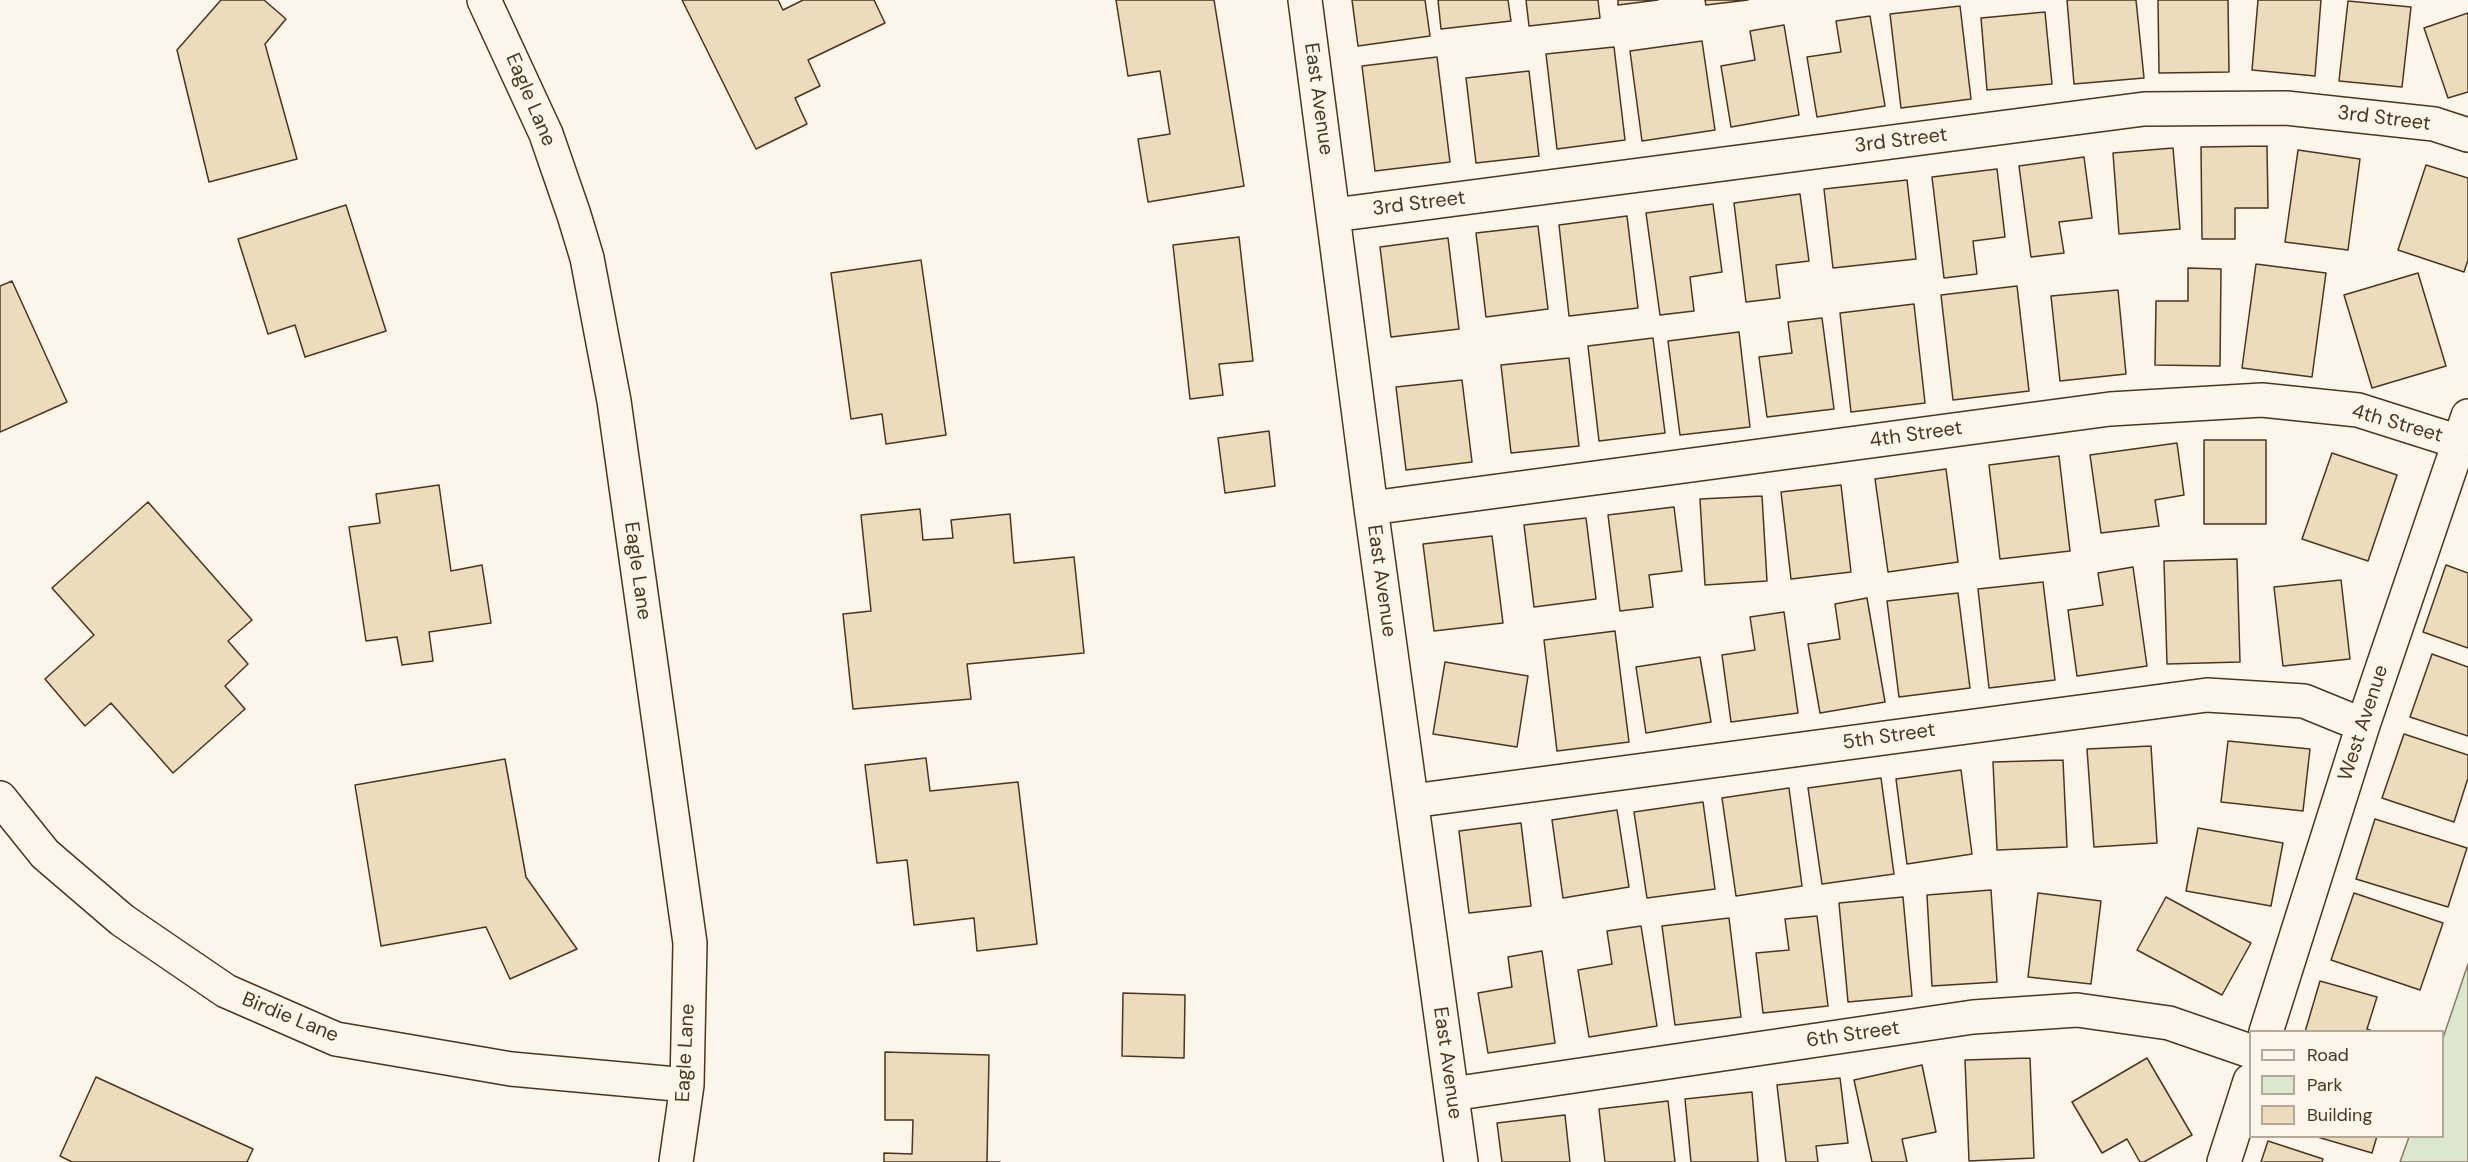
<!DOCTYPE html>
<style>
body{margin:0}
#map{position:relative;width:2468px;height:1162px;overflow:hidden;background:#fbf6e9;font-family:"DM Sans",sans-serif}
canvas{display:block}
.legend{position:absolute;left:2249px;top:1030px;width:195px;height:108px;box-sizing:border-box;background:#fbf6e9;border:2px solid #b4a999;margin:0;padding:8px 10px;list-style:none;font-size:18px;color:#4a3520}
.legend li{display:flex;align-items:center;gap:12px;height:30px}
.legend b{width:30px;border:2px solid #b4a999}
</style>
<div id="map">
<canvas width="2468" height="1162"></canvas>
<ul class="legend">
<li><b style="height:8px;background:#fbf6e9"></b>Road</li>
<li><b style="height:16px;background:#dce7d0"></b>Park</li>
<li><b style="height:16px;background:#ecdcbc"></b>Building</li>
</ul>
</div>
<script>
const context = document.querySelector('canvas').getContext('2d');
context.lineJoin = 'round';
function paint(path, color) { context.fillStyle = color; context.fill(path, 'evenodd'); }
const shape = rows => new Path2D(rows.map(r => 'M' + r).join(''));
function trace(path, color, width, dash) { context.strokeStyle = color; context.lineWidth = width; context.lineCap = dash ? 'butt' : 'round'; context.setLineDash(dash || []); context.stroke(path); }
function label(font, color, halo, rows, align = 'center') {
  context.font = font + ' "DM Sans",sans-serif'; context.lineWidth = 4.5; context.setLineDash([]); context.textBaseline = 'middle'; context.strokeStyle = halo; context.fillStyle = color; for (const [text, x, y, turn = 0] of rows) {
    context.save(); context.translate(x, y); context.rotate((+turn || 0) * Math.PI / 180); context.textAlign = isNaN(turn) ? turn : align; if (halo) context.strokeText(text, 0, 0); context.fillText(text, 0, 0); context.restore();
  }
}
const green = shape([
 [2468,964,2468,1162,2400,1162,2409,1137,2442,1136,2443,1038,2468,964]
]);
const building = shape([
 [221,0,264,0,286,19,265,44,297,159,209,182,177,50,221,0],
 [682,0,778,0,783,10,803,0,874,0,885,23,808,60,820,86,795,98,807,124,756,149,682,0],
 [1116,0,1214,0,1244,186,1148,202,1138,139,1170,134,1160,71,1128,76,1116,0],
 [1352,0,1425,0,1430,36,1358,46,1352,0],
 [1438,0,1508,0,1511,21,1441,29,1438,0],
 [1526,0,1598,0,1600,18,1529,26,1526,0],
 [1618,0,1658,0,1618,5,1618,0],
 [1705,0,1748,0,1706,5,1705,0],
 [2067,0,2136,0,2144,78,2074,84,2067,0],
 [2158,0,2228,0,2229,72,2159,73,2158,0],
 [2258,0,2321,0,2315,76,2252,70,2258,0],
 [2348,1,2411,7,2402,87,2339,81,2348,1],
 [1960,6,1971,99,1901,108,1890,14,1960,6],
 [2045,12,2052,84,1987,90,1981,18,2045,12],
 [2468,13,2468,92,2448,98,2424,28,2468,13],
 [1870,16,1885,106,1817,117,1807,57,1841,52,1836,21,1870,16],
 [1784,25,1799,115,1731,127,1721,66,1755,60,1750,31,1784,25],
 [1702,41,1715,130,1642,141,1630,51,1702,41],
 [1614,47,1625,140,1557,149,1546,54,1614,47],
 [1437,57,1450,162,1375,171,1362,66,1437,57],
 [1529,71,1539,156,1476,163,1466,78,1529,71],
 [2267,146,2268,208,2235,208,2235,239,2202,239,2201,147,2267,146],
 [2173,148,2180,229,2119,234,2113,153,2173,148],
 [2298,150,2360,159,2348,250,2285,242,2298,150],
 [2084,157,2092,218,2059,222,2064,253,2031,257,2019,166,2084,157],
 [2426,165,2468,178,2468,260,2464,272,2398,250,2426,165],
 [1997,169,2005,237,1973,241,1977,274,1944,278,1932,177,1997,169],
 [1907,180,1916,259,1833,268,1824,189,1907,180],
 [1800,194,1809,261,1776,265,1780,298,1746,302,1734,203,1800,194],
 [1713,204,1722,272,1690,277,1694,311,1660,315,1646,213,1713,204],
 [346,205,386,331,305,357,295,325,268,334,238,239,346,205],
 [1627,216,1638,308,1569,316,1559,225,1627,216],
 [1538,226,1548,309,1486,317,1476,233,1538,226],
 [1239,237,1253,361,1219,364,1223,395,1190,399,1173,245,1239,237],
 [1448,238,1459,329,1391,337,1380,247,1448,238],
 [921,260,946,435,886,444,882,414,851,419,831,273,921,260],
 [2256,264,2326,273,2312,377,2242,368,2256,264],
 [2188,268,2221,269,2220,366,2155,365,2156,301,2188,301,2188,268],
 [2418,273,2446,366,2372,388,2344,295,2418,273],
 [12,281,67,402,0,432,0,286,12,281],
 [2017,286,2029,391,1953,400,1941,295,2017,286],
 [2118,290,2126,374,2060,381,2051,296,2118,290],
 [1914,304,1925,403,1851,412,1840,313,1914,304],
 [1822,318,1834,409,1767,417,1759,357,1792,353,1788,322,1822,318],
 [1739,332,1750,427,1680,435,1668,341,1739,332],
 [1653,338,1665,433,1599,441,1588,346,1653,338],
 [1569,358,1579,446,1511,453,1501,365,1569,358],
 [1462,380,1472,462,1406,470,1396,387,1462,380],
 [1269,431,1275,486,1225,493,1218,438,1269,431],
 [2204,440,2266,440,2266,524,2204,524,2204,440],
 [2177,443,2184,495,2155,500,2159,526,2101,533,2090,455,2177,443],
 [2332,453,2397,475,2368,561,2302,539,2332,453],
 [2059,456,2070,551,2000,559,1989,465,2059,456],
 [1946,469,1958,562,1888,572,1875,479,1946,469],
 [439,485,451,571,482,565,491,623,429,632,433,661,402,665,397,637,366,641,349,527,380,523,376,494,439,485],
 [1841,485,1851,572,1791,579,1781,492,1841,485],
 [1762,496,1767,581,1705,585,1700,499,1762,496],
 [148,502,252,620,228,641,248,664,225,686,245,709,173,773,111,703,85,726,45,679,94,635,52,588,148,502],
 [1674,507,1682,571,1649,575,1653,607,1620,611,1608,515,1674,507],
 [920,509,923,540,953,538,951,520,1010,514,1014,563,1074,557,1084,653,967,664,971,699,853,709,843,614,871,611,861,515,920,509],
 [1586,518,1596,599,1534,607,1524,525,1586,518],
 [1492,536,1503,623,1434,631,1423,544,1492,536],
 [2237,559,2240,662,2167,664,2164,561,2237,559],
 [2446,565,2468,573,2468,648,2423,632,2446,565],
 [2133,567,2147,666,2077,676,2068,610,2103,605,2098,573,2133,567],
 [2341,580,2350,659,2283,666,2274,587,2341,580],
 [2043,582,2055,680,1989,688,1978,589,2043,582],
 [1958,593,1970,688,1899,697,1887,601,1958,593],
 [1867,598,1885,702,1820,713,1808,644,1840,639,1835,604,1867,598],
 [1784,612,1798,713,1731,722,1722,655,1755,650,1750,617,1784,612],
 [1615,631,1629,742,1557,751,1544,640,1615,631],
 [2432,654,2468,667,2468,736,2410,717,2432,654],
 [1700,657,1711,722,1646,733,1636,667,1700,657],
 [1445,662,1528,676,1517,747,1433,734,1445,662],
 [2404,734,2468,755,2468,778,2454,822,2382,798,2404,734],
 [2228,741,2310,749,2303,811,2221,802,2228,741],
 [2151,746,2157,843,2094,847,2087,749,2151,746],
 [926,758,930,791,1018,782,1037,944,977,951,974,918,914,925,907,860,877,863,865,765,926,758],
 [505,759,526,877,577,949,510,979,486,927,381,946,355,785,505,759],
 [2063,760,2067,847,1997,850,1993,762,2063,760],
 [1961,770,1972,854,1907,864,1896,779,1961,770],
 [1881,778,1894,874,1822,884,1808,788,1881,778],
 [1789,788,1802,886,1736,896,1722,798,1789,788],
 [1703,802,1715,889,1647,898,1634,812,1703,802],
 [1617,810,1629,887,1563,898,1552,820,1617,810],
 [2375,819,2467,848,2448,907,2356,879,2375,819],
 [1521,823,1531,906,1469,913,1459,831,1521,823],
 [2198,828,2283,843,2271,906,2186,891,2198,828],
 [1991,890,1997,982,1932,986,1927,895,1991,890],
 [2038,893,2101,901,2091,984,2028,977,2038,893],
 [2354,893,2443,923,2420,990,2331,960,2354,893],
 [1903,897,1912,996,1848,1002,1839,903,1903,897],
 [2166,897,2251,943,2222,995,2137,950,2166,897],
 [1817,916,1828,1006,1763,1013,1756,953,1789,950,1785,919,1817,916],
 [1729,918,1741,1017,1675,1025,1662,926,1729,918],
 [1641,926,1657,1026,1589,1037,1578,970,1612,964,1607,931,1641,926],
 [1542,951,1555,1043,1488,1053,1478,993,1512,987,1508,957,1542,951],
 [2320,981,2377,997,2367,1029,2375,1032,2305,1032,2320,981],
 [1123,993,1185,995,1184,1058,1122,1056,1123,993],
 [885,1052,989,1055,987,1162,1000,1162,884,1162,884,1153,912,1154,913,1120,885,1120,885,1052],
 [2030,1058,2034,1158,1969,1161,1965,1060,2030,1058],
 [2147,1058,2192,1135,2144,1162,2140,1162,2127,1139,2102,1153,2072,1102,2147,1058],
 [1922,1065,1936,1132,1902,1139,1907,1162,1872,1162,1854,1080,1922,1065],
 [96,1077,253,1149,247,1162,72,1162,60,1156,96,1077],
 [1840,1078,1848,1143,1816,1146,1818,1162,1786,1162,1777,1085,1840,1078],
 [1752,1092,1758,1162,1691,1162,1685,1099,1752,1092],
 [1668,1101,1675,1162,1605,1162,1599,1109,1668,1101],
 [1565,1115,1570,1162,1502,1162,1497,1123,1565,1115],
 [2314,1136,2377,1136,2372,1153,2314,1136],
 [2268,1141,2323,1159,2322,1162,2261,1162,2268,1141]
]);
const minor = shape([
 [484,0,546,134,574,215,587,258,614,401,690,943,687,1085,676,1162],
 [1305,0,1371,508,1461,1162],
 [1334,215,2144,109,2286,108,2434,124,2468,135],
 [1371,508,2110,409,2262,400,2358,410,2459,442],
 [0,798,45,854,122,920,226,991,336,1039,511,1069,687,1085],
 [1412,801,2207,695,2304,701,2363,725],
 [2266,1032,2363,725,2468,416],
 [1452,1094,1973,1017,2077,1010,2169,1023,2250,1051],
 [2224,1162,2250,1081]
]);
const streetNames = [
 ["East Avenue",1318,99,82],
 ["Eagle Lane",530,100,67],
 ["3rd Street",2384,119,7],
 ["3rd Street",1901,141,-7],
 ["3rd Street",1419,204,-7],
 ["4th Street",2397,424,16],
 ["4th Street",1916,435,-8],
 ["Eagle Lane",637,571,82],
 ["East Avenue",1381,581,82],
 ["West Avenue",2364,723,-72],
 ["5th Street",1889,737,-8],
 ["Birdie Lane",290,1018,22],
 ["6th Street",1853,1035,-8],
 ["Eagle Lane",686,1053,-87],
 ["East Avenue",1447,1063,82]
];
paint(green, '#dce7d0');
trace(green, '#887966', 1.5);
paint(building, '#ecdcbc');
trace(building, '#4a3520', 1.5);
trace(minor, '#4a3520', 36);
trace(minor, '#fbf6e9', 33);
label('20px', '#4a3520', '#fbf6e9', streetNames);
</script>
